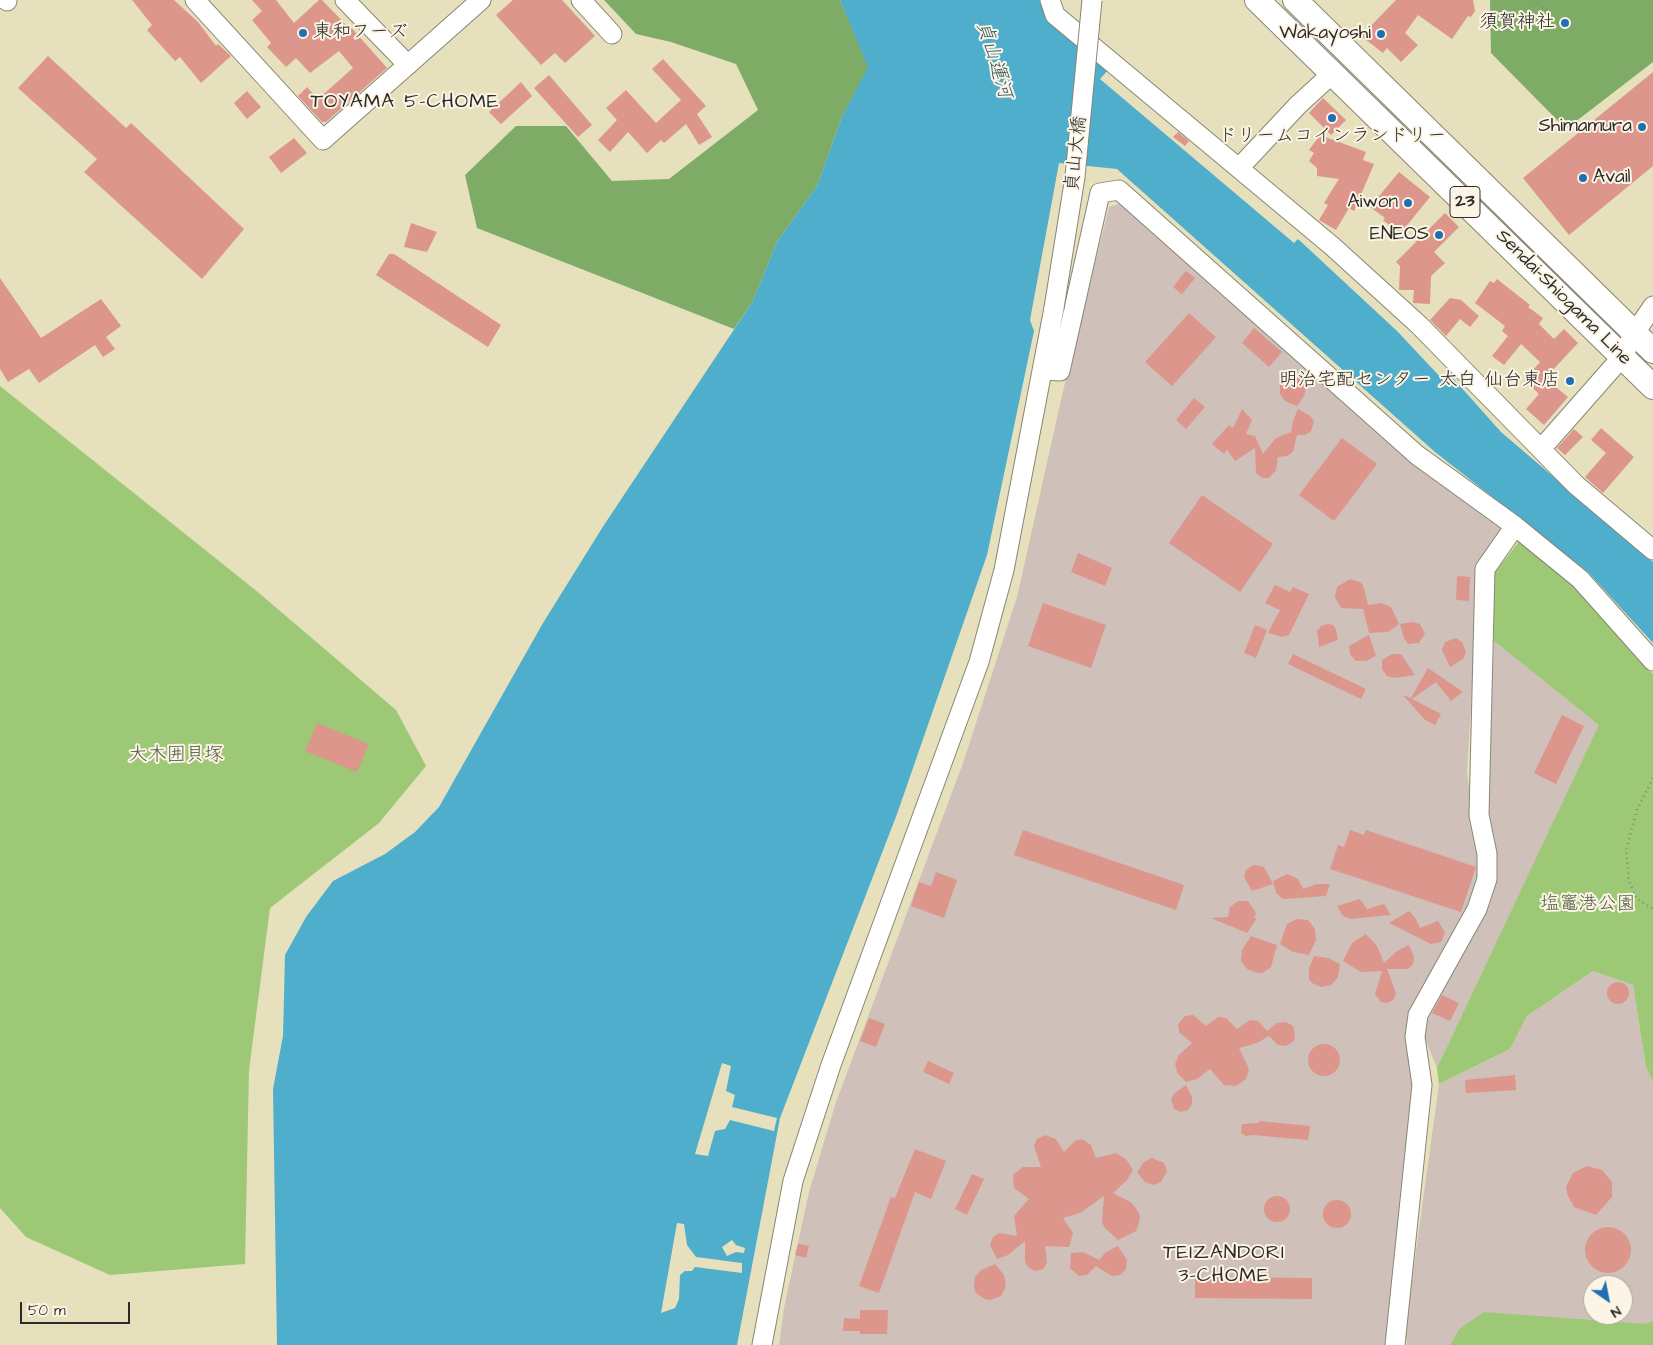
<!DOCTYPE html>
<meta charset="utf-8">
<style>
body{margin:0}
#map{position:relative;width:1653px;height:1345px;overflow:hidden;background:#e6e0bc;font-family:"Architects Daughter",sans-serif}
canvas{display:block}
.north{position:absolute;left:1583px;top:1275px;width:50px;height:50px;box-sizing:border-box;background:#fcf5e5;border:1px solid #a8a49b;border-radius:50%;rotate:147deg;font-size:14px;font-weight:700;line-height:20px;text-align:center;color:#2b2b2b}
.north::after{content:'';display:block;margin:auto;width:18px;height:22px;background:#1f6fb2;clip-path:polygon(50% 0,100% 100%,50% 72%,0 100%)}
.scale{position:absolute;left:20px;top:1302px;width:110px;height:22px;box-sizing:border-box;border:2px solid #2b2b2b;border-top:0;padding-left:6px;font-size:15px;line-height:18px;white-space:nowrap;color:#2b2b2b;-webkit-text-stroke:4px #fcf5e5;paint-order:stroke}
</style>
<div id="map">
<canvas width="1653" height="1345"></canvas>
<div class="north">N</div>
<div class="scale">50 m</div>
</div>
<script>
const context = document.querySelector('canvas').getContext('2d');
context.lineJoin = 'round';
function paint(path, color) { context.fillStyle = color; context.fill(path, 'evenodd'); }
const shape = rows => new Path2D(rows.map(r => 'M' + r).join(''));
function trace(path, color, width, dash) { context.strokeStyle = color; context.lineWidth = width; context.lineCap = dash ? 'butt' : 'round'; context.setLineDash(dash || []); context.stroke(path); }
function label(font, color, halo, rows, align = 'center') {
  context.font = font + ' "Architects Daughter","Klee One",sans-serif'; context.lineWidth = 4; context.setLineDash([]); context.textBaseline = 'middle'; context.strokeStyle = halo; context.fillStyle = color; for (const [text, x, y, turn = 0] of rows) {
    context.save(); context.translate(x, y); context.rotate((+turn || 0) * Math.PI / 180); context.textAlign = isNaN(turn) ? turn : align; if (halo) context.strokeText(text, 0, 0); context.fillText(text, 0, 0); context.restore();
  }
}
const industrial = shape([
 [1121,203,1410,461,1503,525,1503,532,1479,564,1467,773,1481,868,1471,908,1407,1015,1416,1081,1388,1345,779,1345,784,1308,809,1192,836,1102,963,763,1017,597,1064,387,1109,207],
 [1494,641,1600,725,1437,1068,1422,1031,1490,901,1496,863,1487,809],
 [1593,971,1633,985,1646,1067,1653,1082,1653,1321,1646,1324,1459,1329,1450,1345,1407,1345,1405,1331,1439,1084,1510,1049,1527,1016],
 [1593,1285,1623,1285,1623,1315,1593,1315]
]);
const green = shape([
 [0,386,259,593,396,710,426,766,379,823,270,908,249,1070,245,1264,110,1275,26,1237,0,1208],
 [1520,540,1588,599,1653,674,1653,1082,1646,1067,1633,985,1593,971,1527,1016,1510,1049,1439,1084,1437,1068,1599,725,1494,641,1493,575],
 [1484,1312,1645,1324,1653,1321,1653,1345,1450,1345,1459,1329]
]);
const forest = shape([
 [604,0,840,0,869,67,842,117,817,186,777,242,753,301,734,329,477,228,465,175,516,126,566,126,612,181,669,179,758,110,736,64,671,42,636,34],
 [1490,0,1653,0,1653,62,1566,129,1491,53]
]);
const water = shape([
 [840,0,1043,0,1109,69,1100,79,1294,243,1298,239,1397,331,1444,381,1451,376,1501,432,1653,562,1653,643,1588,572,1435,452,1117,169,1059,163,1030,320,1034,331,987,555,897,814,780,1118,737,1345,277,1345,273,1089,283,1036,285,955,306,917,333,881,385,854,415,832,439,807,543,623,604,525,753,301,777,242,817,186,842,117,868,67]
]);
const pier = shape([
 [722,1063,731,1066,726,1091,735,1095,732,1107,777,1118,774,1131,730,1120,725,1129,715,1131,708,1156,695,1154],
 [677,1223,684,1224,687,1245,696,1257,742,1263,742,1273,695,1267,692,1271,685,1271,680,1275,679,1299,675,1308,661,1313],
 [732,1240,736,1245,745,1248,744,1253,736,1252,727,1256,722,1247]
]);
const building = shape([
 [132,0,174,0,198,22,216,46,218,44,231,56,201,83,180,57,175,61,147,30,152,25],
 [252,0,276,0,294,23,319,0,322,0,348,27,349,25,387,68,326,122,322,122,298,96,307,87,318,99,353,68,339,51,310,73,296,58,286,67,267,47,271,43,252,20,262,11],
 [513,0,562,0,595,36,565,63,555,53,541,65,496,15],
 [1396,0,1473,0,1475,11,1471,17,1468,16,1452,39,1418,15,1405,33,1418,45,1401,62,1387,48,1383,53,1361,36],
 [48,56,126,128,131,123,244,229,202,279,84,172,97,159,18,88],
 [663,59,706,106,697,114,712,137,699,145,686,124,664,143,661,140,647,153,628,132,610,152,598,140,617,120,606,108,626,90,656,123,681,100,652,69],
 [1653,72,1653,166,1569,235,1523,178],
 [549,75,592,125,578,137,534,88],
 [521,82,532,96,501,124,489,112],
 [247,91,261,107,247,119,234,103],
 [1323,98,1346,120,1331,135,1309,113],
 [1178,132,1189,141,1185,146,1173,137],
 [1320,135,1366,152,1363,160,1374,164,1354,211,1349,208,1336,230,1319,220,1328,205,1324,203,1339,179,1317,176,1317,168,1309,161,1314,153,1309,150],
 [294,138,307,153,281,173,269,157],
 [1399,172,1430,197,1400,234,1383,220,1385,218,1370,207],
 [1445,213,1459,227,1434,252,1445,263,1431,276,1430,304,1413,303,1414,290,1399,290,1400,266,1396,262],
 [411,223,437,232,427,252,404,247],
 [389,254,394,254,501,325,488,347,376,275],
 [1186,271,1195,278,1182,294,1173,287],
 [0,278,41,338,101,299,121,326,106,337,115,349,103,357,95,345,39,383,29,369,8,382,0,369],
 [1497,279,1530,305,1528,307,1543,318,1539,324,1554,339,1564,329,1578,343,1549,374,1551,376,1547,380,1568,397,1544,425,1526,409,1539,394,1524,380,1540,362,1521,344,1504,365,1492,356,1508,336,1502,331,1505,326,1475,303,1490,281,1494,283],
 [1450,298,1461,300,1479,316,1470,327,1460,319,1446,336,1430,320],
 [1189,313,1216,337,1172,386,1145,362],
 [1254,328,1282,352,1269,367,1242,343],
 [1290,376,1299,378,1306,388,1304,396,1297,406,1285,401,1280,394,1280,380],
 [1194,398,1205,407,1186,429,1176,420],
 [1242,409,1252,420,1246,434,1255,436,1263,454,1276,438,1291,432,1293,421,1298,409,1310,416,1314,421,1311,431,1305,435,1297,435,1293,452,1287,456,1278,457,1276,470,1269,478,1262,478,1256,473,1255,448,1235,461,1227,450,1224,454,1212,444,1229,425,1233,428],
 [1601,428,1634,457,1603,493,1585,477,1606,453,1591,440],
 [1574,429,1583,437,1565,455,1557,448],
 [1342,438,1377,464,1334,521,1299,495],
 [1202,495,1273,544,1240,592,1169,543],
 [1078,553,1112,568,1105,586,1071,572],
 [1457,576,1470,577,1469,601,1456,600],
 [1350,579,1360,582,1363,585,1368,605,1381,603,1391,607,1399,624,1388,632,1369,633,1363,609,1341,608,1335,597,1337,587],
 [1275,585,1290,592,1293,587,1309,594,1289,635,1282,637,1268,633,1280,610,1265,603],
 [1043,603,1106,625,1091,668,1028,646],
 [1413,622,1420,624,1425,634,1419,643,1408,644,1404,638,1400,624],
 [1328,624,1333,625,1336,629,1338,640,1319,647,1317,631,1321,626],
 [1255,625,1267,630,1256,658,1244,653],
 [1369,635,1376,656,1366,661,1356,661,1350,654,1349,646],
 [1456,638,1462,642,1466,652,1463,659,1450,667,1442,650,1445,642],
 [1293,654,1366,689,1361,699,1288,664],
 [1392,654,1401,654,1415,675,1394,678,1387,676,1382,669,1382,660],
 [1428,668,1463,692,1451,701,1436,682,1412,699,1441,714,1435,725,1424,719,1403,695,1411,698],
 [1562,715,1584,726,1556,784,1534,773],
 [317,723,369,744,357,772,305,751],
 [1023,830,1184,885,1176,910,1014,855],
 [1350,830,1364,835,1366,830,1476,867,1461,912,1330,869,1338,845,1344,847],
 [1253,865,1264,867,1273,884,1252,891,1244,877,1246,870],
 [936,872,957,880,944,918,911,906,919,882,931,886],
 [1287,874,1298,879,1303,889,1317,884,1330,884,1326,896,1283,899,1276,893,1273,881],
 [1360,899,1367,909,1384,904,1391,915,1350,919,1343,916,1337,906],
 [1238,901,1248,901,1256,913,1254,918,1257,918,1247,933,1211,918,1228,917,1230,907],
 [1409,911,1416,919,1420,928,1438,921,1445,933,1441,942,1431,944,1389,923],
 [1297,919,1308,920,1315,929,1316,940,1309,955,1293,952,1280,944,1287,924],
 [1366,934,1377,946,1384,963,1397,951,1409,945,1414,957,1413,964,1408,969,1387,969,1396,993,1394,999,1388,1003,1381,1002,1375,994,1382,971,1361,972,1343,961,1352,943],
 [1251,936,1277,945,1271,967,1262,973,1257,973,1247,969,1241,961,1242,950],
 [1314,956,1328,958,1340,964,1338,977,1331,985,1321,987,1312,983,1309,979,1309,968],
 '1607 993a11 11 0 1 1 22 0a11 11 0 1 1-22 0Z',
 [1442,995,1459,1003,1450,1021,1432,1013],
 [1193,1015,1206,1026,1218,1017,1226,1018,1237,1029,1250,1020,1258,1021,1267,1031,1277,1023,1286,1022,1293,1026,1295,1035,1294,1041,1286,1046,1278,1045,1269,1036,1257,1043,1239,1048,1249,1069,1246,1079,1236,1086,1224,1085,1210,1069,1197,1079,1186,1082,1178,1074,1175,1064,1179,1055,1192,1043,1179,1032,1178,1024,1185,1016],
 [869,1018,885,1024,876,1047,860,1041],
 '1308 1060a16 16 0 1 1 32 0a16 16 0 1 1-32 0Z',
 [928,1061,954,1073,949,1084,923,1072],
 [1515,1075,1516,1090,1466,1093,1465,1080],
 [1186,1085,1192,1097,1192,1104,1188,1110,1181,1112,1174,1109,1171,1099,1175,1093],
 [1259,1121,1310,1126,1308,1140,1253,1135,1246,1136,1241,1133,1242,1124,1259,1123],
 [1045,1135,1056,1139,1064,1152,1075,1141,1082,1139,1091,1145,1096,1158,1116,1153,1126,1159,1133,1170,1127,1180,1113,1193,1132,1203,1139,1213,1140,1219,1136,1231,1118,1240,1104,1227,1102,1221,1104,1196,1080,1213,1063,1218,1073,1233,1069,1247,1045,1246,1047,1263,1043,1269,1036,1271,1029,1268,1025,1262,1025,1241,1008,1255,997,1259,990,1245,993,1237,999,1233,1017,1236,1014,1216,1029,1199,1014,1188,1013,1175,1023,1167,1041,1167,1034,1146,1037,1139],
 [915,1149,946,1161,931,1199,915,1192,879,1293,859,1286,891,1197,895,1198],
 [1152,1158,1164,1163,1167,1171,1161,1182,1153,1185,1145,1182,1137,1172,1144,1162],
 [1587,1166,1602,1170,1612,1182,1612,1197,1596,1215,1574,1207,1567,1194,1566,1187,1573,1173],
 [972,1174,984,1179,967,1215,955,1209],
 '1264 1209a13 13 0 1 1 26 0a13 13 0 1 1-26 0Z',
 '1323 1214a14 14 0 1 1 28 0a14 14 0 1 1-28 0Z',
 '1585 1250a23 23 0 1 1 46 0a23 23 0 1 1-46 0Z',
 [798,1244,809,1246,806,1258,795,1255],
 [1118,1246,1127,1260,1126,1269,1120,1275,1112,1276,1096,1266,1087,1275,1079,1276,1070,1268,1071,1253,1083,1252,1099,1260,1106,1252],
 [995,1264,1004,1275,1006,1286,1001,1296,990,1300,985,1299,976,1293,974,1287,975,1277,981,1270],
 [1195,1277,1312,1278,1312,1299,1195,1298],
 [860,1310,888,1310,887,1334,860,1334,860,1331,843,1331,844,1318,860,1319]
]);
const path = shape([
 [1534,0,1551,14],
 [1653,778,1637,810,1626,850,1629,881,1636,898,1653,909]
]);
const minor = shape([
 [6,0,7,1],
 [195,0,323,140,481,0],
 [345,0,408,65],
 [581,0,612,34],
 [1050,0,1055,15,1332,246,1419,325,1576,485,1653,550],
 [1239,168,1298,105,1334,72],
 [1044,370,1060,371,1100,193,1119,190,1417,455,1515,526,1580,579,1653,661],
 [1541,449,1622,357,1634,334,1653,306],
 [762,1345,793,1181,831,1065,979,662,1004,570,1054,308],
 [1395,1345,1422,1085,1415,1037,1418,1015,1477,909,1487,879,1487,854,1479,815,1485,569,1515,526]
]);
const major = shape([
 [1257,0,1653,387],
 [1295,0,1653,351]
]);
const minorBridge = shape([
 [1054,308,1075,177,1092,0]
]);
const markers = [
 [1565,23,5,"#1f6fb2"],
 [303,33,5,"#1f6fb2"],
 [1381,34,5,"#1f6fb2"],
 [1332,118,5,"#1f6fb2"],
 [1642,127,5,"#1f6fb2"],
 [1583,178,5,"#1f6fb2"],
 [1408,203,5,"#1f6fb2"],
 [1439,235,5,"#1f6fb2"],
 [1570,381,5,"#1f6fb2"]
];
const shields = [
 [1465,202,30]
];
const shieldNames = [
 ["23",1465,202]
];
const poiNames = [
 ["須賀神社",1555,23],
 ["東和フーズ",313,33,"left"],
 ["Wakayoshi",1371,34],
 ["Shimamura",1632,127],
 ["ドリームコインランドリー",1332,137,"center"],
 ["Avail",1593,178,"left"],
 ["Aiwon",1398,203],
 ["ENEOS",1429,235],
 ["明治宅配センター 太白 仙台東店",1560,381]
];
const streetNames = [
 ["貞山大橋",1077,154,-84],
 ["Sendai-Shiogama Line",1563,298,45]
];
const parkNames = [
 ["大木囲貝塚",176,756],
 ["塩竈港公園",1588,905]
];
const waterNames = [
 ["貞山運河",993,60,73]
];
const neighbourhoodNames = [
 ["TOYAMA 5-CHOME",405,103],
 ["TEIZANDORI",1224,1254],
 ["3-CHOME",1224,1277]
];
paint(industrial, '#cfc0ba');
paint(green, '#9dc875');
paint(forest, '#7eac66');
paint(water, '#4eaecc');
paint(pier, '#e6e0bc');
paint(building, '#dc968c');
trace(minor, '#888674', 21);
trace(major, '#888674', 26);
trace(path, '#888674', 2.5, [1, 4]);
trace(minor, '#fff', 19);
trace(major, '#fff', 24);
trace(minorBridge, '#888674', 21, []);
trace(minorBridge, '#fff', 19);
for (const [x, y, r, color] of markers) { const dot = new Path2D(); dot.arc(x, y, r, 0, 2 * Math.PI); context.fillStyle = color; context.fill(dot); trace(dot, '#fcf5e5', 2); }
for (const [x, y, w] of shields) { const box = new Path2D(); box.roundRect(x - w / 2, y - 15.5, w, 31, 4); context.fillStyle = '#fcf5e5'; context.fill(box); trace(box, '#2b2b2b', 1); }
label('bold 18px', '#2b2b2b', null, shieldNames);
label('19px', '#2b2b2b', '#fcf5e5', poiNames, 'right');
label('19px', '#2b2b2b', '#fcf5e5', streetNames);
label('19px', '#4d5a41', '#fcf5e5', parkNames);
label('italic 20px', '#375963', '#fcf5e5', waterNames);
context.letterSpacing = '1px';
label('20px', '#2b2b2b', '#fcf5e5', neighbourhoodNames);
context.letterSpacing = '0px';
</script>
